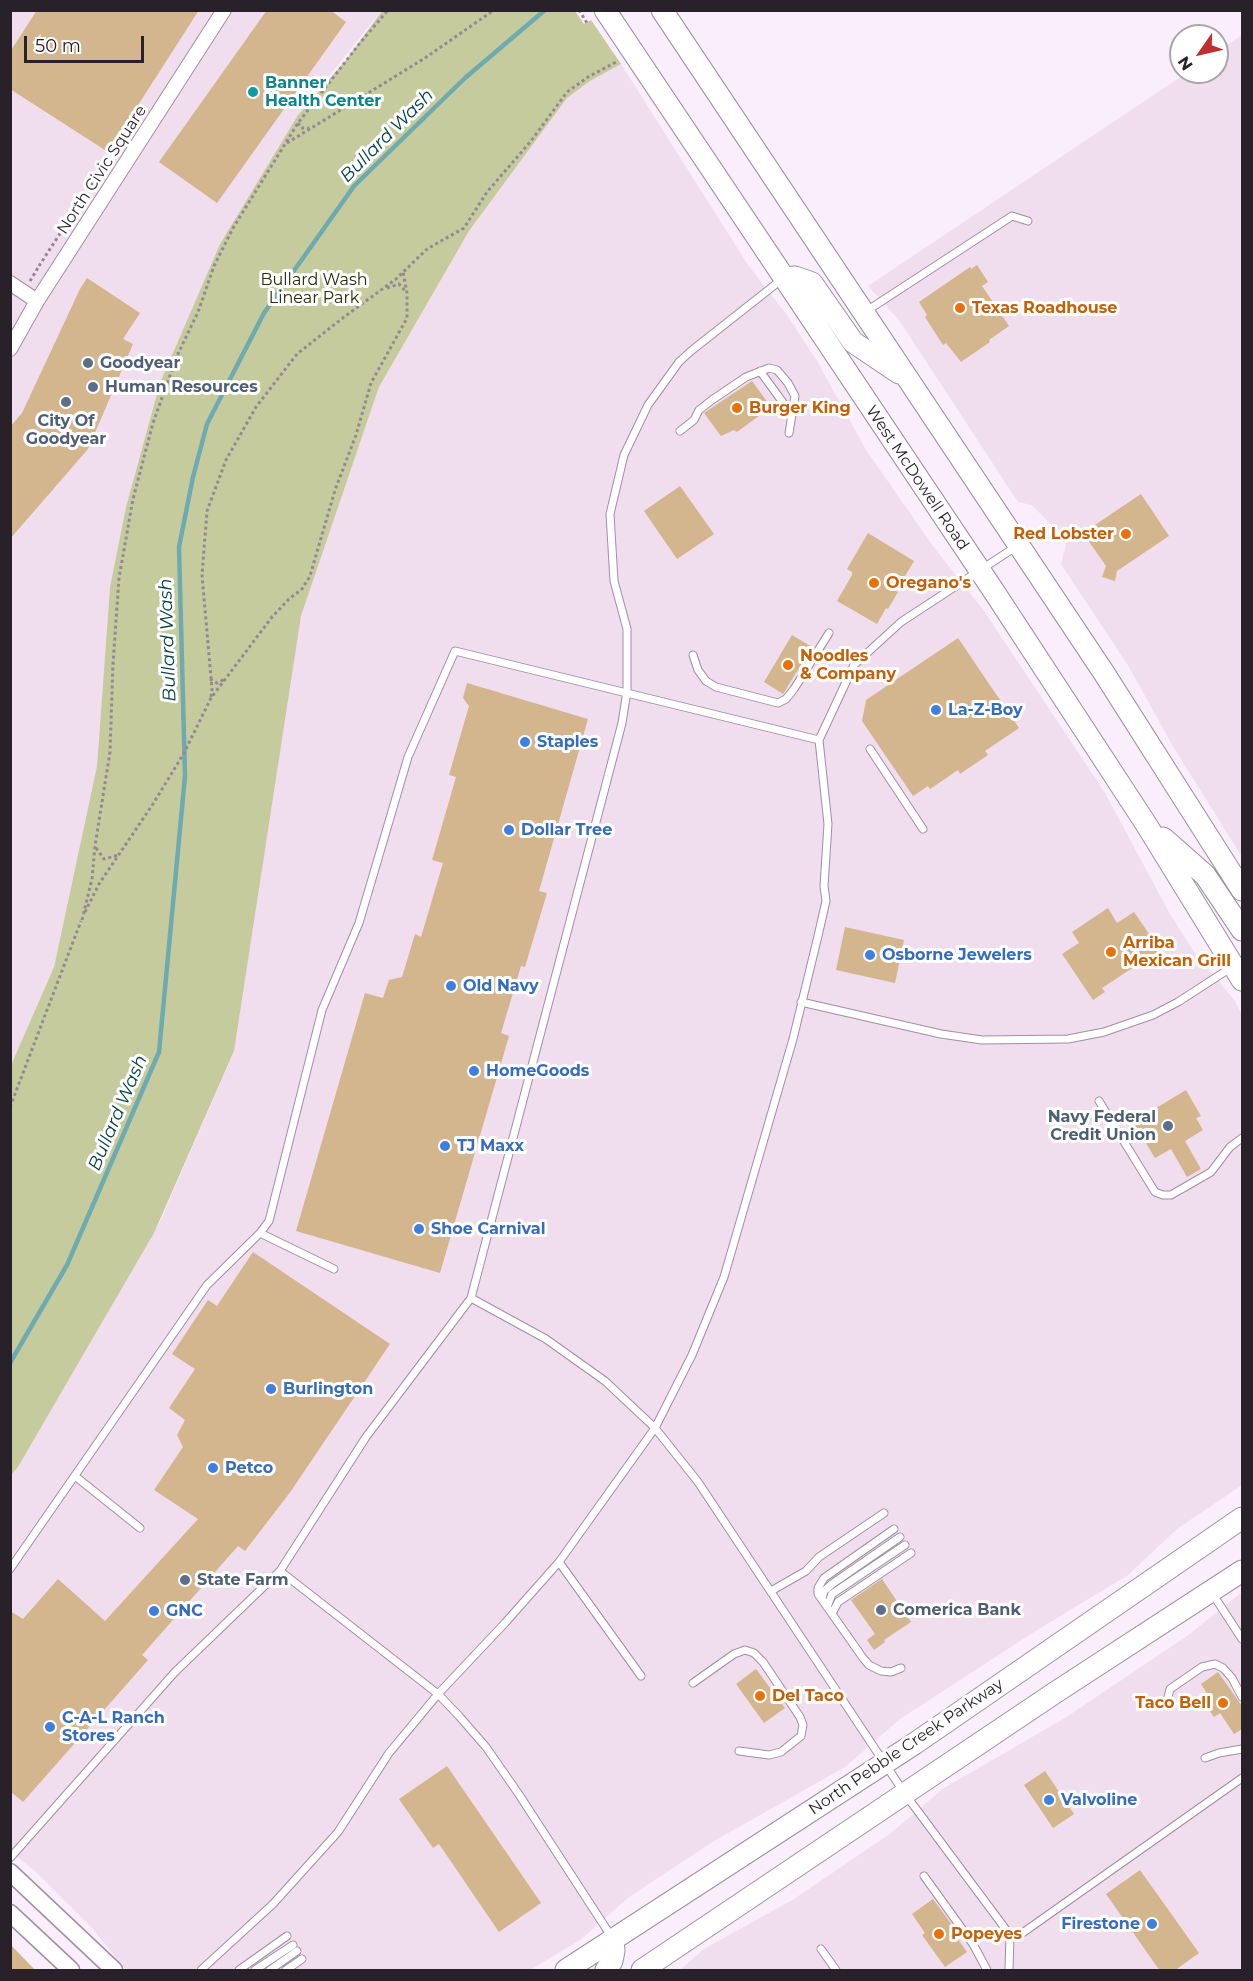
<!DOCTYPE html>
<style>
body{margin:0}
#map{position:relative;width:1253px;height:1981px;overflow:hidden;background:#faedfc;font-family:Montserrat,sans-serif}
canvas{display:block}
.frame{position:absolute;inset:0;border:12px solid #29212a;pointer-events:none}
.north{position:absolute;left:1169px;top:24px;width:60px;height:60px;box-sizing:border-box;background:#fff;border:2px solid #a9a6aa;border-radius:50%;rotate:236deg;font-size:16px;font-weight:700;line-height:24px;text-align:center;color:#29212a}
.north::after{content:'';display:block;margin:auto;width:21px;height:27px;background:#be2f2d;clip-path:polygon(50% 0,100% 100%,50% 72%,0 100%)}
.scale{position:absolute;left:24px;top:36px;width:120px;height:27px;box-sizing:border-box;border:3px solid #29212a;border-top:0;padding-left:8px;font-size:18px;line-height:21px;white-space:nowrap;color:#29212a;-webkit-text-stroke:4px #fff;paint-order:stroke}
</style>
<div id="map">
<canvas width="1253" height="1981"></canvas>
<div class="frame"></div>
<div class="north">N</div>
<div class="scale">50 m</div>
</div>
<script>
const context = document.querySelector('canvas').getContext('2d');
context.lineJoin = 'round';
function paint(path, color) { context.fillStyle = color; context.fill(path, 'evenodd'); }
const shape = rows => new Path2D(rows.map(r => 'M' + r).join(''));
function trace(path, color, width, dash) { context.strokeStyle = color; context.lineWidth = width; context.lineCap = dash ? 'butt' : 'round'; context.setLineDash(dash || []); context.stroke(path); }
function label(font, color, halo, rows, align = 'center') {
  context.font = font + ' Montserrat,sans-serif'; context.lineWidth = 6; context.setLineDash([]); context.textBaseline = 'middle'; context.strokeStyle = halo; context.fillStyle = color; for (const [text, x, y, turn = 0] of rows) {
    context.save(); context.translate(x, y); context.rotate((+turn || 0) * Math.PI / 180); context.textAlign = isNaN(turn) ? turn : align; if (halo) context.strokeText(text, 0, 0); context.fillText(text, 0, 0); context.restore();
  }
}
const commercial = shape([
 [11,11,381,11,298,115,220,244,160,383,126,507,110,587,97,766,54,967,11,1065],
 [1242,35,1242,857,1174,748,1129,667,1061,564,1067,541,1032,505,1018,502,899,320,868,286,1188,72,1217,72,1217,52],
 [621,64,748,265,787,315,817,361,866,450,933,546,984,611,1105,793,1170,914,1194,952,1235,1001,1242,1015,1242,1485,1177,1529,1128,1575,1034,1632,900,1719,845,1767,714,1841,629,1897,580,1940,530,1970,126,1970,92,1928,35,1871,11,1852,10,1476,18,1467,159,1224,233,1054,301,616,379,387,469,231,567,98,590,81],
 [1242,1592,1242,1970,680,1970,704,1949,794,1899,891,1833,944,1788,1065,1718,1187,1636]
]);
const green = shape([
 [382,11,575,11,584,24,591,20,621,64,590,81,567,98,469,231,379,387,301,616,234,1051,154,1233,18,1467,11,1475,11,1065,54,967,97,766,110,587,126,507,160,383,220,244,298,115,346,60]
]);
const stream = shape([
 [10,1363,67,1265,159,1052,185,776,179,547,193,477,207,424,264,313,354,186,465,78,545,10]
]);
const building = shape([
 [37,10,199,10,108,152,10,89,10,52],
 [267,10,330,10,346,22,217,203,159,162],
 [977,265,988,282,982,286,1009,326,989,340,990,342,961,362,946,343,943,345,925,317,927,315,919,302,970,267,971,269],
 [87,278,140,313,123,339,133,344,88,449,10,539,10,427,22,413,80,289],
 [752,381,771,407,737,432,734,430,721,436,704,413],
 [680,486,714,534,677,559,644,511],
 [1141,494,1169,536,1117,571,1115,581,1102,577,1106,566,1083,533],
 [868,533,914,561,896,591,898,592,888,609,886,608,877,624,837,601,852,575,852,572,847,569],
 [792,635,812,647,783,694,764,682],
 [958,638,1019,728,985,751,988,755,960,774,958,770,930,789,928,786,913,796,862,721,866,700],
 [467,683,588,719,539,891,547,893,525,967,521,966,501,1033,509,1036,440,1273,296,1231,365,993,383,998,389,980,402,977,415,934,421,937,443,863,432,860,456,777,449,775,469,706,463,698],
 [1108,908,1117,923,1134,912,1160,950,1102,988,1105,992,1093,1000,1062,954,1079,943,1072,932],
 [845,927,904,940,895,983,836,970],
 [1186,1090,1201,1116,1196,1118,1203,1130,1185,1141,1201,1169,1187,1177,1171,1149,1155,1158,1133,1122],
 [253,1252,390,1344,291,1491,245,1551,238,1546,142,1655,148,1660,23,1802,10,1791,10,1611,23,1619,58,1579,105,1621,198,1519,154,1490,183,1447,177,1435,185,1420,169,1408,195,1369,172,1354,208,1300,217,1306],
 [882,1579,911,1622,884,1640,885,1642,874,1650,867,1640,875,1634,851,1600],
 [756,1669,785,1708,764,1723,736,1684],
 [1218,1672,1242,1706,1242,1729,1234,1734,1220,1713,1214,1717,1203,1701,1209,1697,1201,1684],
 [447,1766,541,1903,499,1932,439,1844,433,1848,399,1799],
 [1045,1771,1074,1814,1053,1828,1024,1785],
 [1140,1870,1199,1953,1174,1971,1160,1971,1106,1894],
 [933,1899,955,1929,952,1931,967,1952,945,1967,922,1935,925,1933,912,1914],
 [10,1944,36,1971,10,1971]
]);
const path = shape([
 [579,10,587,23],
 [298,123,301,128,309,128],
 [287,143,425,58,494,10],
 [39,266,96,178],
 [30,281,39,266],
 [387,288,399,284,406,292],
 [210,679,217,683,225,679],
 [211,697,212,689,202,575,207,511,226,460,256,407,297,354,344,317,396,279,427,249,464,228,487,192,531,141,567,92,588,77,618,61],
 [96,848,104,859,119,855],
 [85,912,99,884,153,804,184,753,211,698,272,617,289,599,302,589,310,576,335,490,356,435,371,383,407,318,407,293,403,272],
 [82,920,92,879,95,846,110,752,113,664,119,578,133,499,153,423,177,356,198,312,214,266,233,228,298,123,360,43,388,10],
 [10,1107,81,921]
]);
const service = shape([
 [865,312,1012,216,1028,221],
 [760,371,784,404,793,408],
 [680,431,694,420,699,410,712,400,746,377,769,368,777,370,788,383,795,396,789,433],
 [693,655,698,670,706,681,716,687,778,703,786,699,794,689,829,633],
 [870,749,923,829],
 [801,1002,941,1034,982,1040,1068,1039,1104,1032,1153,1015,1178,1002,1232,967],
 [1099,1101,1155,1192,1163,1195,1171,1195,1211,1172,1230,1147,1242,1138],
 [260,1233,334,1269],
 [471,1298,546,1339,605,1381,655,1428,698,1482,905,1794,1010,1935,1009,1970],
 [75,1476,140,1528],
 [894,1529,824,1578,818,1588,818,1594,863,1658,869,1665,881,1671,891,1672,901,1668],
 [559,1562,641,1676],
 [10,1569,207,1285,260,1233,269,1221,322,1010,359,923,408,757,455,651,819,740],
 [280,1571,438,1694,459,1716,486,1747,518,1793,611,1936],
 [771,1591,806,1571,819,1557,884,1513],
 [1212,1593,1242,1639],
 [822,1599,824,1591,832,1584,900,1537],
 [827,1607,832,1594,905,1545],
 [832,1614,838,1602,911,1553],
 [693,1683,734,1654,745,1650,754,1653,763,1662,800,1717,803,1725,801,1736,781,1752,769,1755,739,1751],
 [1167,1701,1170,1689,1202,1667,1215,1664,1223,1668,1232,1678,1242,1697],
 [1205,1758,1219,1753,1242,1749],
 [10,1858,175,1672,280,1571,366,1437,471,1298,622,723,627,691,627,629,614,581,610,514,624,455,648,405,679,362,691,351,781,280],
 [924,1876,973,1944,987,1970],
 [1010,1935,1015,1936,1021,1934,1242,1778],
 [821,1949,836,1970],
 [201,1970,273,1904,338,1832,389,1753,438,1694,505,1623,559,1562,655,1428,692,1355,724,1277,793,1039,818,936,826,901,824,886,828,824,819,740,854,665,901,622,1017,546],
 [239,1970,287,1936],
 [255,1970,293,1945],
 [270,1970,297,1951],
 [286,1970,302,1959]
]);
const minor = shape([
 [10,283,37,301],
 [10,349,37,301,224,10]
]);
const tertiary = shape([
 [10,1872,114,1970],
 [10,1913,71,1970]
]);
const primary = shape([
 [605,10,993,590,1146,824,1242,980],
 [662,10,1104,673,1242,890],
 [785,278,795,277,812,283,853,342,899,373],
 [1163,838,1205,875,1242,930],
 [566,1970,914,1744,1242,1518],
 [606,1970,612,1961,614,1951,613,1940],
 [642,1970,1056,1692,1242,1571]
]);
const markers = [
 [253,92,6,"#0f9aa8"],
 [960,308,6,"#e8710a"],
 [88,363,6,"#5c6f8a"],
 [93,387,6,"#5c6f8a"],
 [66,402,6,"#5c6f8a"],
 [737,408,6,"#e8710a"],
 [1126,534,6,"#e8710a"],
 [874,583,6,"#e8710a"],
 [788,665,6,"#e8710a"],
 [936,710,6,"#3f7fe0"],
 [525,742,6,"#3f7fe0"],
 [509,830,6,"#3f7fe0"],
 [1111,952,6,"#e8710a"],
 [870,955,6,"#3f7fe0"],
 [451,986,6,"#3f7fe0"],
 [474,1071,6,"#3f7fe0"],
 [1168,1126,6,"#5c6f8a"],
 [445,1146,6,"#3f7fe0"],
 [419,1229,6,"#3f7fe0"],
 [271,1389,6,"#3f7fe0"],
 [213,1468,6,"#3f7fe0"],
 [185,1580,6,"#5c6f8a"],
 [881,1610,6,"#5c6f8a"],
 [154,1611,6,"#3f7fe0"],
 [760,1696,6,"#e8710a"],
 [1223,1703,6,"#e8710a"],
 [50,1727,6,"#3f7fe0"],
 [1049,1800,6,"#3f7fe0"],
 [1152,1924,6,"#3f7fe0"],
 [939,1934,6,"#e8710a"]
];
const cultureNames = [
 ["Banner",265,83],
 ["Health Center",265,101]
];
const streetNames = [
 ["North Civic Square",102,170,-57],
 ["West McDowell Road",917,478,56],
 ["North Pebble Creek Parkway",906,1747,-34]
];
const parkNames = [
 ["Bullard Wash",314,280],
 ["Linear Park",314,298]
];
const foodNames = [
 ["Texas Roadhouse",972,308],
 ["Burger King",749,408],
 ["Red Lobster",1114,534,"right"],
 ["Oregano's",886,583],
 ["Noodles",800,656],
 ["& Company",800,674],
 ["Arriba",1123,943],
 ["Mexican Grill",1123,961],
 ["Del Taco",772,1696],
 ["Taco Bell",1211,1703,"right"],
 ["Popeyes",951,1934]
];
const serviceNames = [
 ["Goodyear",100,363],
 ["Human Resources",105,387],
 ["City Of",66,421,"center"],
 ["Goodyear",66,439,"center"],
 ["Navy Federal",1156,1117,"right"],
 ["Credit Union",1156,1135,"right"],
 ["State Farm",197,1580],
 ["Comerica Bank",893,1610]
];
const shopNames = [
 ["La-Z-Boy",948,710],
 ["Staples",537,742],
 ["Dollar Tree",521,830],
 ["Osborne Jewelers",882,955],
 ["Old Navy",463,986],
 ["HomeGoods",486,1071],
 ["TJ Maxx",457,1146],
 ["Shoe Carnival",431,1229],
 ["Burlington",283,1389],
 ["Petco",225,1468],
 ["GNC",166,1611],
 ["C-A-L Ranch",62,1718],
 ["Stores",62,1736],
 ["Valvoline",1061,1800],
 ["Firestone",1140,1924,"right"]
];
const waterNames = [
 ["Bullard Wash",387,136,-45],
 ["Bullard Wash",168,640,-92],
 ["Bullard Wash",118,1113,-67]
];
paint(commercial, '#f0ddee');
paint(green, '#c5cb9d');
trace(stream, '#6dabb1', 4.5);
paint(building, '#d3b68d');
trace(service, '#a28da5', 9);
trace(minor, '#a28da5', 16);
trace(tertiary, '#a28da5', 19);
trace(primary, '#a28da5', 23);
trace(path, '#938995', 3, [3, 3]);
trace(service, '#fff', 7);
trace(minor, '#fff', 14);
trace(tertiary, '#fff', 16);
trace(primary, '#fff', 21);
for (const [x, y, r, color] of markers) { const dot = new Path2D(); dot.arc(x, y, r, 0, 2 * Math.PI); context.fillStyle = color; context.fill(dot); trace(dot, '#fff', 2); }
label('bold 16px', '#0d838f', '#fff', cultureNames, 'left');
label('16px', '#29212a', '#fff', streetNames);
label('16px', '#292c05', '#fff', parkNames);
label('bold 16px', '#c56008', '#fff', foodNames, 'left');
label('bold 16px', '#4e5e75', '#fff', serviceNames, 'left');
label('bold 16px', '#366cbe', '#fff', shopNames, 'left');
label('italic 18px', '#024045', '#fff', waterNames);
</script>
